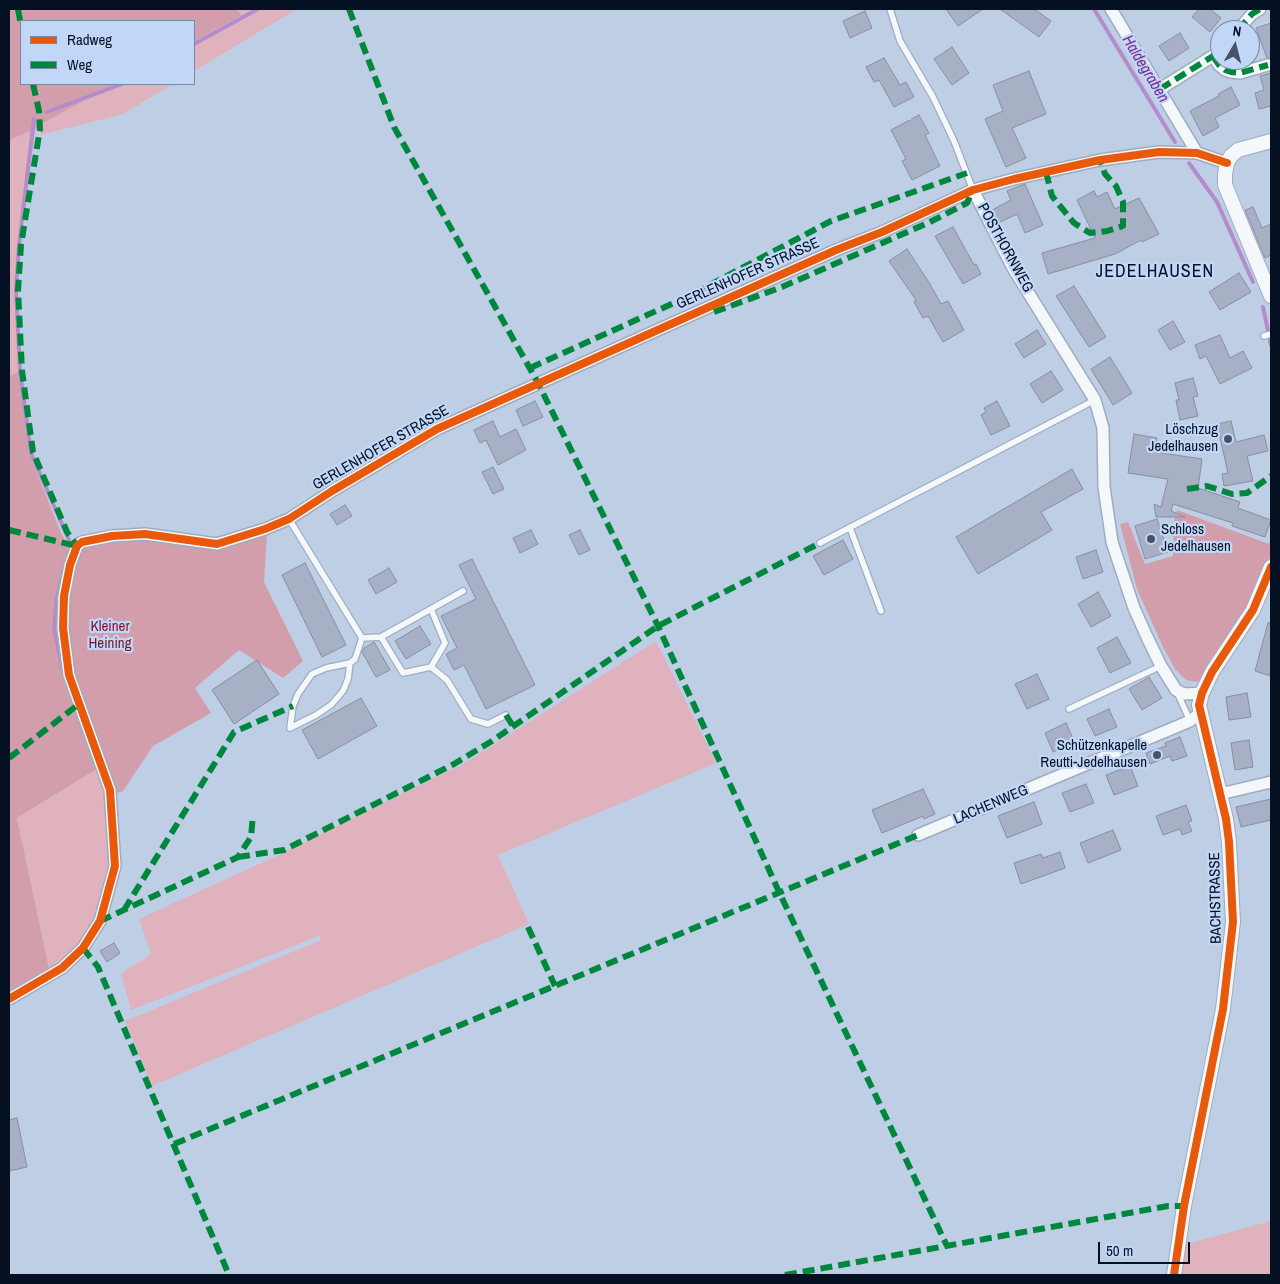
<!DOCTYPE html>
<meta charset="utf-8">
<style>
body{margin:0}
#map{position:relative;width:1280px;height:1284px;overflow:hidden;background:#becee5;font-family:"Archivo Narrow",sans-serif}
canvas{display:block}
.frame{position:absolute;inset:0;border:10px solid #051123;pointer-events:none}
.legend{position:absolute;left:20px;top:20px;width:175px;height:65px;box-sizing:border-box;background:#c2d7f8;border:1px solid #7688a3;margin:0;padding:6px 9px;list-style:none;font-size:15px;color:#051123}
.legend li{display:flex;align-items:center;gap:10px;height:25px}
.legend b{width:25px;border:1px solid #7688a3}
.north{position:absolute;left:1210px;top:20px;width:50px;height:50px;box-sizing:border-box;background:#c2d7f8;border:1px solid #7688a3;border-radius:50%;rotate:8deg;font-size:14px;font-weight:700;line-height:20px;text-align:center;color:#051123}
.north::after{content:'';display:block;margin:auto;width:18px;height:22px;background:#465367;clip-path:polygon(50% 0,100% 100%,50% 72%,0 100%)}
.scale{position:absolute;left:1098px;top:1242px;width:92px;height:22px;box-sizing:border-box;border:2px solid #051123;border-top:0;padding-left:6px;font-size:15px;line-height:18px;white-space:nowrap;color:#051123;-webkit-text-stroke:4px #c2d7f8;paint-order:stroke}
</style>
<div id="map">
<canvas width="1280" height="1284"></canvas>
<div class="frame"></div>
<ul class="legend">
<li><b style="height:6px;background:#e8590c"></b>Radweg</li>
<li><b style="height:6px;background:#00873e"></b>Weg</li>
</ul>
<div class="north">N</div>
<div class="scale">50 m</div>
</div>
<script>
const context = document.querySelector('canvas').getContext('2d');
context.lineJoin = 'round';
function paint(path, color) { context.fillStyle = color; context.fill(path, 'evenodd'); }
const shape = rows => new Path2D(rows.map(r => 'M' + r).join(''));
function trace(path, color, width, dash) { context.strokeStyle = color; context.lineWidth = width; context.lineCap = dash ? 'butt' : 'round'; context.setLineDash(dash || []); context.stroke(path); }
function label(font, color, halo, rows, align = 'center') {
  context.font = font + ' "Archivo Narrow",sans-serif'; context.lineWidth = 4.5; context.setLineDash([]); context.textBaseline = 'middle'; context.strokeStyle = halo; context.fillStyle = color; for (const [text, x, y, turn = 0] of rows) {
    context.save(); context.translate(x, y); context.rotate((+turn || 0) * Math.PI / 180); context.textAlign = isNaN(turn) ? turn : align; if (halo) context.strokeText(text, 0, 0); context.fillText(text, 0, 0); context.restore();
  }
}
const green = shape([
 [236,9,297,9,194,71,194,41,241,15],
 [115,84,173,84,123,114,40,135,41,124],
 [36,129,18,244,15,290,20,371,9,376,9,140],
 [656,641,716,763,498,855,529,924,152,1086,125,1021,321,940,319,936,131,1010,121,974,151,954,139,919,283,853,465,763],
 [98,769,105,797,108,864,94,918,80,944,49,969,17,818],
 [1271,1221,1271,1275,1179,1275,1183,1245]
]);
const forest = shape([
 [9,9,236,9,242,15,194,41,194,21,21,21,21,84,115,84,41,124,36,129,9,140],
 [20,371,29,453,62,535,67,544,78,536,112,530,146,529,216,537,265,523,267,534,264,582,303,661,283,678,239,650,195,688,211,713,153,746,123,791,105,797,97,769,17,818,49,969,9,992,9,376],
 [1177,510,1269,544,1271,538,1271,554,1248,606,1207,671,1197,682,1186,680,1175,669,1163,647,1137,589,1120,524,1128,522,1145,564,1173,556,1174,521]
]);
const stream = shape([
 [1094,9,1175,142],
 [194,44,258,9],
 [47,112,122,84],
 [34,119,19,245,16,290,20,371,31,453,69,540],
 [1189,163,1217,202,1253,282],
 [1263,307,1271,345],
 [64,675,54,629,57,598,65,564]
]);
const building = shape([
 [946,9,983,9,958,26,946,9],
 [1000,9,1034,9,1051,21,1039,37,1000,9],
 [1199,9,1210,9,1221,18,1210,32,1192,17,1199,9],
 [865,11,872,28,850,38,843,21,865,11],
 [1271,23,1271,58,1267,58,1256,28,1271,23],
 [1180,33,1189,48,1169,61,1159,46,1180,33],
 [952,47,969,73,952,85,934,59,952,47],
 [884,58,900,85,906,82,914,97,894,107,879,80,874,82,866,67,884,58],
 [1029,71,1046,114,1012,128,1026,158,1006,167,985,119,1003,111,993,85,1029,71],
 [1271,73,1271,106,1259,109,1255,93,1264,90,1260,76,1271,73],
 [1231,87,1240,105,1215,118,1219,127,1203,136,1190,111,1219,96,1218,94,1231,87],
 [919,115,929,133,925,135,940,166,912,180,902,161,906,159,891,130,919,115],
 [1025,184,1043,225,1025,233,1017,214,998,223,992,210,1011,200,1007,191,1025,184],
 [1094,191,1097,197,1107,192,1115,209,1139,198,1159,234,1142,242,1141,240,1115,254,1048,274,1042,253,1095,238,1077,200,1094,191],
 [1253,207,1262,228,1271,224,1271,255,1265,258,1245,210,1253,207],
 [953,227,974,265,976,264,981,274,963,284,935,236,953,227],
 [907,249,930,284,941,304,948,301,964,330,943,342,928,316,923,318,914,302,916,300,889,261,907,249],
 [1239,273,1251,292,1220,310,1209,292,1239,273],
 [1074,286,1106,337,1089,347,1056,296,1074,286],
 [1173,321,1185,342,1170,350,1158,330,1173,321],
 [1037,330,1046,344,1024,358,1015,344,1037,330],
 [1220,335,1230,358,1243,351,1252,368,1220,384,1206,356,1200,359,1195,345,1220,335],
 [1110,357,1132,393,1113,405,1091,369,1110,357],
 [1051,371,1063,390,1042,403,1030,384,1051,371],
 [1193,378,1198,396,1193,397,1198,416,1180,420,1176,400,1179,400,1175,383,1193,378],
 [535,401,543,417,523,426,516,410,535,401],
 [997,401,1010,426,991,435,981,415,986,412,984,408,997,401],
 [493,421,500,437,516,429,526,450,498,465,486,440,480,443,474,430,493,421],
 [1231,421,1236,442,1264,435,1268,451,1247,456,1253,481,1224,486,1222,474,1228,473,1217,424,1231,421],
 [1134,434,1157,438,1155,452,1202,459,1198,488,1240,502,1238,508,1271,520,1265,537,1232,526,1233,523,1173,504,1171,511,1185,517,1156,517,1154,504,1161,507,1168,479,1128,473,1134,434],
 [493,467,504,489,493,494,482,472,493,467],
 [1072,469,1083,489,1041,512,1052,530,978,574,956,537,1072,469],
 [345,505,352,516,337,525,330,514,345,505],
 [1157,519,1168,552,1145,559,1135,526,1157,519],
 [531,530,538,544,520,553,513,538,531,530],
 [580,530,590,550,579,555,569,535,580,530],
 [843,540,853,559,824,575,813,556,843,540],
 [1096,550,1103,572,1083,579,1076,557,1096,550],
 [472,559,535,685,486,709,464,665,454,670,446,654,457,648,441,616,476,599,459,565,472,559],
 [305,563,346,645,322,657,282,575,305,563],
 [389,568,397,582,376,594,368,580,389,568],
 [1098,592,1111,616,1091,627,1078,604,1098,592],
 [1268,623,1271,623,1271,676,1255,671,1268,623],
 [420,626,431,644,406,659,395,641,420,626],
 [1117,637,1131,663,1110,673,1097,648,1117,637],
 [374,642,390,670,376,677,362,652,364,648,374,642],
 [257,660,279,694,234,724,212,690,257,660],
 [1037,674,1049,699,1027,709,1015,684,1037,674],
 [1149,677,1162,698,1142,710,1129,689,1149,677],
 [1247,693,1251,717,1229,720,1226,697,1247,693],
 [361,698,377,726,318,759,302,730,361,698],
 [1109,709,1117,727,1095,736,1087,719,1109,709],
 [1066,723,1075,743,1053,752,1045,733,1066,723],
 [1180,737,1187,756,1172,761,1170,756,1150,764,1146,753,1166,746,1165,743,1180,737],
 [1249,740,1253,767,1235,770,1231,743,1249,740],
 [1130,766,1138,786,1114,795,1106,775,1130,766],
 [1086,784,1094,803,1070,812,1062,793,1086,784],
 [923,789,935,814,924,819,923,816,882,833,872,810,923,789],
 [1271,799,1271,820,1241,827,1236,807,1271,799],
 [1034,802,1042,824,1007,838,998,816,1034,802],
 [1186,805,1192,821,1188,822,1192,831,1182,835,1180,829,1163,835,1156,816,1186,805],
 [1113,830,1121,850,1088,863,1080,843,1113,830],
 [1060,852,1065,868,1021,884,1014,863,1041,854,1043,858,1060,852],
 [114,943,120,953,107,962,100,951,114,943],
 [17,1118,27,1167,9,1171,9,1120,17,1118]
]);
const path = shape([
 [876,21,885,34,888,34],
 [894,62,900,59],
 [910,120,911,109,925,101],
 [350,503,359,488],
 [1128,651,1132,632]
]);
const service = shape([
 [890,9,900,41,933,97,954,141,973,190],
 [1264,336,1271,334],
 [289,519,362,638],
 [850,528,881,611],
 [820,543,1095,400],
 [381,637,403,673,431,667,445,643,431,609],
 [362,638,381,637,463,591],
 [350,663,326,668,312,674,298,694,293,706,290,728,316,715,331,705,343,691,348,679,350,663,355,659,362,638],
 [431,667,447,680,471,719,488,724,506,715],
 [1177,692,1190,721],
 [1069,709,1161,666]
]);
const minor = shape([
 [1111,9,1197,153],
 [1238,30,1252,14,1260,9],
 [1213,56,1219,65,1225,70,1231,72,1240,73,1268,65],
 [1160,89,1213,56,1220,49],
 [973,190,1013,268,1095,400,1103,428,1104,487,1112,542,1134,608,1147,637,1161,666,1176,690,1184,694,1202,693],
 [1220,794,1271,782],
 [918,835,1190,721,1200,713],
 [9,999,62,968,83,948,100,921,115,866,110,790,69,675,63,628,64,596,70,565,77,546,82,542,112,536,145,534,217,544,265,529,289,519,332,491,437,429,836,250,882,232,973,190,1014,179,1100,160,1159,152,1197,153,1227,163]
]);
const tertiary = shape([
 [1271,141,1238,150,1231,156,1227,163,1225,174,1225,185,1271,296],
 [1174,1275,1184,1206,1223,1009,1233,922,1229,842,1226,819,1199,705,1202,693,1212,672,1253,610,1271,567]
]);
const quiet = shape([
 [18,9,21,26],
 [349,9,394,127,538,383,658,626,780,894,947,1246],
 [1238,30,1252,14,1260,9],
 [1213,56,1219,65,1225,70,1231,72,1240,73,1268,65],
 [33,84,39,111,40,129,21,245,18,290,22,371,33,452,67,532,77,546],
 [1160,89,1213,56,1220,49],
 [1046,172,1052,196,1074,223,1090,233,1107,231,1123,226,1123,202,1116,186,1105,174,1100,160],
 [714,312,782,287,928,223,967,203,973,190],
 [530,368,687,297,831,221,967,173],
 [1187,489,1207,486,1232,494,1247,493,1271,476],
 [9,530,77,546],
 [506,715,513,726],
 [9,758,79,704],
 [238,857,284,850,454,764,492,741,658,626,820,543],
 [124,910,234,732,293,706],
 [100,921,238,857,251,837,253,815],
 [528,927,555,986],
 [83,948,98,967,229,1275],
 [174,1144,918,835],
 [785,1275,1168,1206,1184,1206]
]);
const cycleway = shape([
 [9,999,62,968,83,948,100,921,115,866,110,790,69,675,63,628,64,596,70,565,77,546,82,542,112,536,145,534,217,544,265,529,289,519,332,491,437,429,836,250,882,232,973,190,1014,179,1100,160,1159,152,1197,153,1227,163],
 [1174,1275,1184,1206,1223,1009,1233,922,1229,842,1226,819,1199,705,1202,693,1212,672,1253,610,1271,567]
]);
const markers = [
 [1228,439,5,"#465367"],
 [1151,539,5,"#465367"],
 [1157,755,5,"#465367"]
];
const streetNames = [
 ["POSTHORNWEG",1005,248,61],
 ["GERLENHOFER STRASSE",748,274,-24],
 ["GERLENHOFER STRASSE",381,448,-30],
 ["LACHENWEG",991,805,-23],
 ["BACHSTRASSE",1216,898,-91]
];
const poiNames = [
 ["Löschzug",1218,430],
 ["Jedelhausen",1218,447],
 ["Schloss",1161,530,"left"],
 ["Jedelhausen",1161,547,"left"],
 ["Schützenkapelle",1147,746],
 ["Reutti-Jedelhausen",1147,763]
];
const parkNames = [
 ["Kleiner",110,627],
 ["Heining",110,644]
];
const waterNames = [
 ["Haldegraben",1145,69,59]
];
const quarterNames = [
 ["JEDELHAUSEN",1155,272]
];
paint(green, '#e0b2be');
paint(forest, '#d39eab');
trace(stream, '#b48ccc', 4);
paint(building, '#a7b0c5');
trace(building, '#868ea2', 1);
trace(service, '#9facbf', 8);
trace(minor, '#9facbf', 14);
trace(tertiary, '#9facbf', 16);
trace(path, '#c7ccd4', 2.5, [1, 4]);
trace(service, '#f5f8fb', 5.5);
trace(minor, '#f5f8fb', 11);
trace(tertiary, '#f5f8fb', 14);
trace(quiet, '#00873e', 6, [12, 6]);
trace(cycleway, '#e8590c', 8);
for (const [x, y, r, color] of markers) { const dot = new Path2D(); dot.arc(x, y, r, 0, 2 * Math.PI); context.fillStyle = color; context.fill(dot); trace(dot, '#c2d7f8', 2); }
label('15px', '#051123', '#c2d7f8', streetNames);
label('15px', '#051123', '#c2d7f8', poiNames, 'right');
label('15px', '#781425', '#c2d7f8', parkNames);
label('italic 16px', '#7b2d90', '#c2d7f8', waterNames);
context.letterSpacing = '1px';
label('18px', '#051123', '#c2d7f8', quarterNames);
context.letterSpacing = '0px';
</script>
